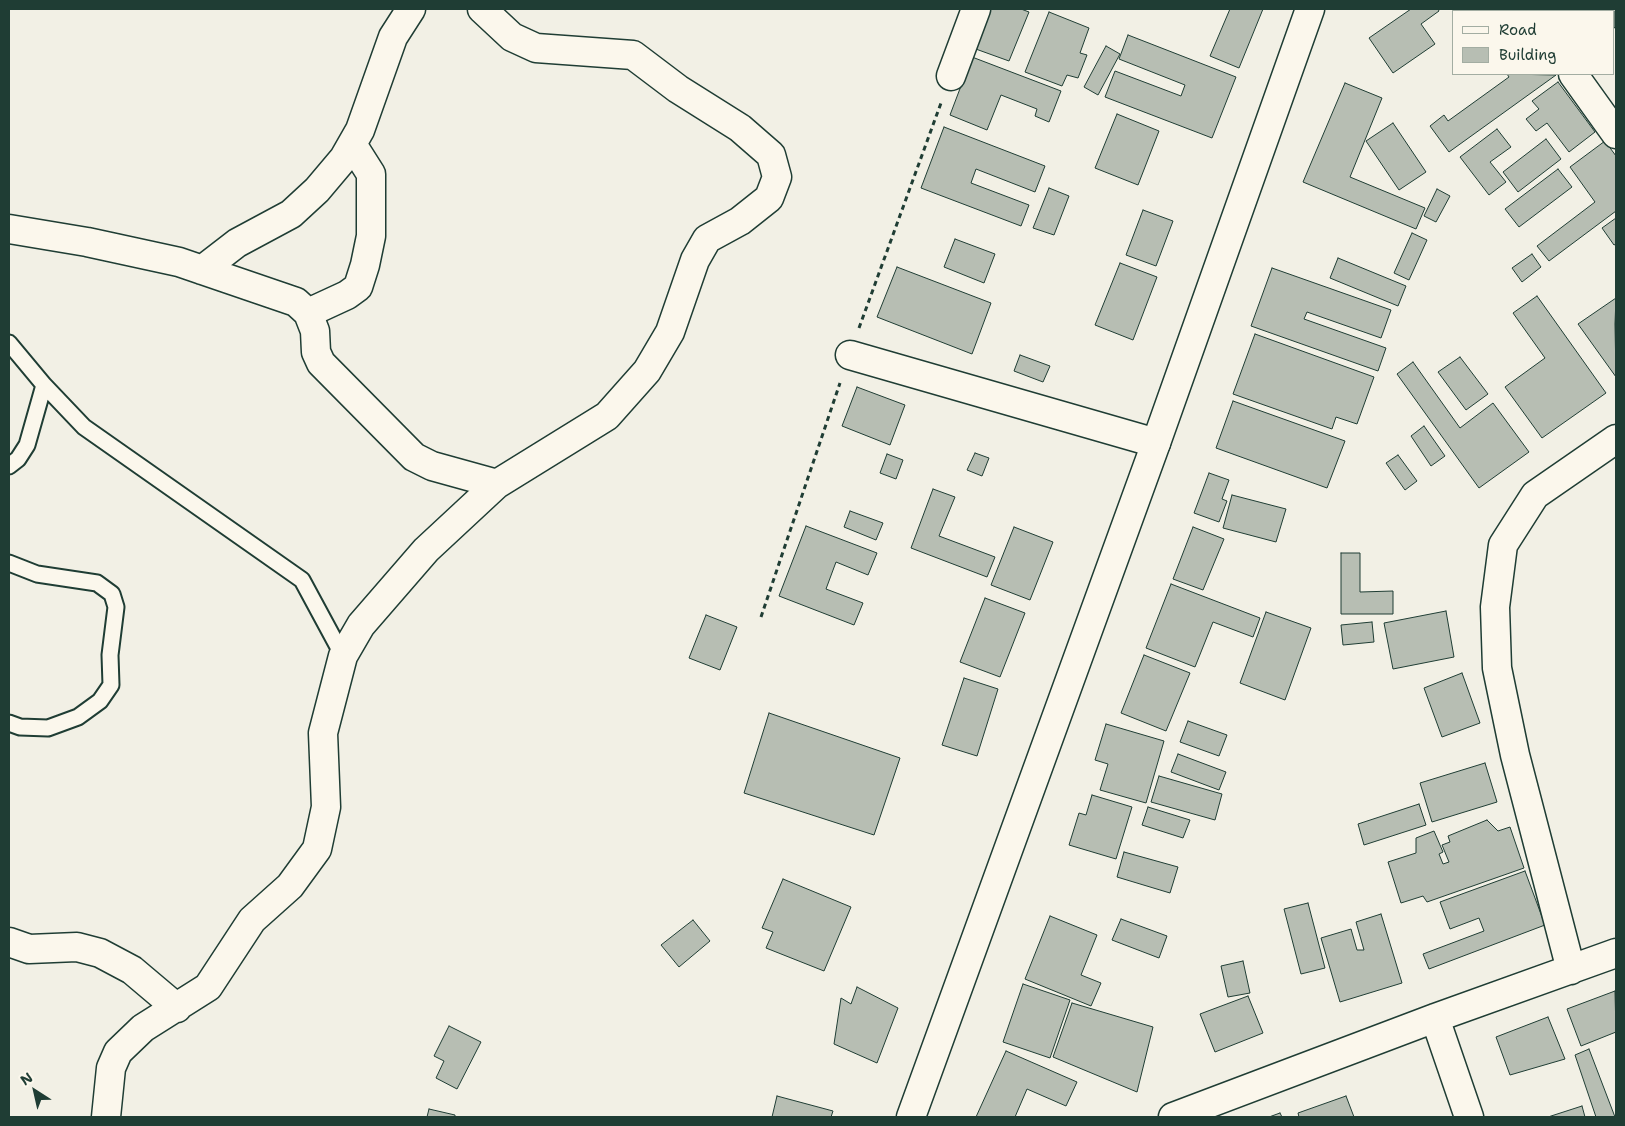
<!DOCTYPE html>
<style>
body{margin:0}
#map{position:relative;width:1625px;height:1126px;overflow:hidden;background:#f2f0e5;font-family:"Shantell Sans",sans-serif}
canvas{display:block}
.frame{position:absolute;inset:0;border:10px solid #1f3d34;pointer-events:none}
.legend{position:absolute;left:1452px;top:10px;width:162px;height:65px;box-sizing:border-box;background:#fbf7ec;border:1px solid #a3ada2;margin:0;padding:6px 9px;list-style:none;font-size:15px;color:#1f3d34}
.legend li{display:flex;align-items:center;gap:10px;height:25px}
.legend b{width:25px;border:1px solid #a3ada2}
.north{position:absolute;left:10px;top:1066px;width:50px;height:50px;-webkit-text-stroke:4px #fbf7ec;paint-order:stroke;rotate:325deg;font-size:14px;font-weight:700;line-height:20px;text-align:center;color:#1f3d34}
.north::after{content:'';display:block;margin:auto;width:18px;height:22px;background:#1f3d34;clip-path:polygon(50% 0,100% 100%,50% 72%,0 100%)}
</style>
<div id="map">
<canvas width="1625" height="1126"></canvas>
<div class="frame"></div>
<ul class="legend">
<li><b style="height:6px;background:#fbf7ec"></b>Road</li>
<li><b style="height:14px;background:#b7beb3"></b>Building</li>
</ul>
<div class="north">N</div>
</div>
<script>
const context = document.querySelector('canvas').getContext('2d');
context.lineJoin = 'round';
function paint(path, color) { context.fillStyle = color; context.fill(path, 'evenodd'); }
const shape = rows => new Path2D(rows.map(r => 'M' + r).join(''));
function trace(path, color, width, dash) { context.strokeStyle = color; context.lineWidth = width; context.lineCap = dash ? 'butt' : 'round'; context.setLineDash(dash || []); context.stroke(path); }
const building = shape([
 [988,9,1021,9,1029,12,1009,61,973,48,988,9],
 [1230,9,1263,9,1239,68,1210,56,1230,9],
 [1411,9,1438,9,1439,11,1421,24,1435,44,1393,73,1369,38,1411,9],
 [1601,9,1616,9,1616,27,1614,28,1614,11,1603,11,1601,9],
 [1049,12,1089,28,1080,53,1087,55,1078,78,1067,75,1062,86,1025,72,1049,12],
 [1128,35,1236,77,1212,138,1105,97,1115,71,1181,96,1185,85,1119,59,1128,35],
 [1106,46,1120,54,1098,95,1084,87,1106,46],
 [972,57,1061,91,1049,122,1035,116,1037,109,1001,95,987,130,950,115,972,57],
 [1507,74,1556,75,1449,152,1430,126,1444,115,1448,121,1509,77,1507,74],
 [1558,82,1595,132,1569,152,1547,123,1536,131,1526,119,1539,109,1532,101,1558,82],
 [1345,83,1382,98,1350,177,1425,208,1416,229,1303,182,1345,83],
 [1117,114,1159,131,1138,185,1095,168,1117,114],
 [1393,123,1426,172,1399,190,1366,141,1393,123],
 [944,127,1045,166,1035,192,976,169,971,183,1029,205,1021,226,921,188,944,127],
 [1497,129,1511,147,1490,162,1506,182,1489,195,1460,157,1497,129],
 [1546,139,1561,159,1518,192,1503,172,1546,139],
 [1605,141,1616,156,1616,211,1549,261,1537,246,1595,202,1570,167,1605,141],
 [1558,169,1572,187,1519,227,1505,209,1558,169],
 [1049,188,1069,196,1054,235,1033,228,1049,188],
 [1437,189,1450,196,1436,222,1424,216,1437,189],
 [1143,210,1173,221,1156,266,1126,255,1143,210],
 [1616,218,1616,244,1614,245,1602,228,1616,218],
 [1412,233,1427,240,1409,280,1394,273,1412,233],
 [955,239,995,254,984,283,944,267,955,239],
 [1532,254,1541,267,1522,282,1512,268,1532,254],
 [1338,258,1406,286,1398,306,1330,278,1338,258],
 [1120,263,1157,277,1133,340,1095,325,1120,263],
 [897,267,991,303,972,354,877,317,897,267],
 [1272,268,1391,310,1381,338,1307,312,1304,319,1386,348,1378,371,1251,326,1272,268],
 [1537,296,1606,393,1542,438,1505,387,1545,358,1513,313,1537,296],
 [1616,298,1615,324,1616,377,1578,324,1616,298],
 [1255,334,1374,377,1357,424,1336,417,1332,429,1233,394,1255,334],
 [1020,355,1050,366,1043,382,1014,371,1020,355],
 [1460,357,1488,394,1466,410,1438,372,1460,357],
 [1413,362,1460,428,1493,403,1529,452,1479,488,1397,374,1413,362],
 [857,387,905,405,890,445,842,426,857,387],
 [1233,401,1345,441,1327,488,1216,448,1233,401],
 [1424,426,1445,456,1431,466,1411,436,1424,426],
 [975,453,989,458,982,476,967,470,975,453],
 [887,454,903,460,896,479,880,473,887,454],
 [1398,455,1417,481,1405,490,1386,463,1398,455],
 [1209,473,1229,480,1222,499,1227,501,1219,522,1194,513,1209,473],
 [933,489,955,497,939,536,995,557,987,577,911,548,933,489],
 [1232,495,1286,509,1276,542,1223,528,1232,495],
 [850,511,883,523,876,540,844,527,850,511],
 [806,526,877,553,868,575,836,562,826,589,863,603,854,625,779,596,806,526],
 [1014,527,1053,542,1030,600,991,585,1014,527],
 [1193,527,1224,539,1203,590,1173,579,1193,527],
 [1341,553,1360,553,1360,592,1393,591,1393,614,1341,614,1341,553],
 [1171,584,1260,618,1253,637,1213,622,1195,667,1146,648,1171,584],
 [985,598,1025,613,1000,677,960,662,985,598],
 [1446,611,1454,657,1393,669,1384,623,1446,611],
 [1266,612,1311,628,1285,700,1240,683,1266,612],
 [706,615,737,627,720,670,689,658,706,615],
 [1372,622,1374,642,1343,645,1341,625,1372,622],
 [1144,655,1190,673,1166,731,1121,713,1144,655],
 [1462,673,1480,723,1442,737,1424,688,1462,673],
 [964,678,998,689,977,756,942,745,964,678],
 [769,713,900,758,874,835,744,793,769,713],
 [1188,721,1227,735,1219,756,1180,742,1188,721],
 [1106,724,1164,741,1146,803,1100,790,1108,764,1095,760,1106,724],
 [1178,754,1226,772,1219,790,1171,772,1178,754],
 [1485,763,1497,802,1432,822,1420,783,1485,763],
 [1159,776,1222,794,1215,820,1151,802,1159,776],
 [1092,795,1132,807,1116,859,1069,845,1079,813,1086,815,1092,795],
 [1419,804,1426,825,1364,845,1358,824,1419,804],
 [1148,807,1190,820,1183,838,1142,825,1148,807],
 [1487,820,1498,831,1510,827,1524,868,1427,902,1423,896,1401,903,1388,862,1416,853,1416,838,1434,831,1443,852,1439,854,1443,864,1449,862,1442,845,1450,842,1448,836,1487,820],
 [1124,852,1178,867,1170,893,1117,877,1124,852],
 [1525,871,1545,925,1429,969,1423,954,1484,931,1479,918,1450,929,1440,902,1525,871],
 [783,879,851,907,824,971,766,948,773,932,762,928,783,879],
 [1308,903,1325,968,1301,974,1284,909,1308,903],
 [1381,914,1402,983,1340,1002,1321,938,1351,929,1357,950,1364,950,1356,922,1381,914],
 [1050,916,1097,935,1081,975,1101,983,1091,1006,1025,979,1050,916],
 [1121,919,1167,936,1159,958,1112,940,1121,919],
 [693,920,710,941,679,967,661,945,693,920],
 [1243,961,1250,993,1228,997,1221,966,1243,961],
 [1023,984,1070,1000,1050,1058,1003,1042,1023,984],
 [857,987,898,1008,877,1063,834,1044,841,998,851,1004,857,987],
 [1615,991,1616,1032,1581,1046,1567,1009,1615,991],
 [1248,996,1263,1033,1215,1052,1200,1014,1248,996],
 [1072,1003,1153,1027,1137,1092,1053,1057,1072,1003],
 [1548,1017,1565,1059,1510,1075,1496,1037,1548,1017],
 [449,1026,481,1042,457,1089,436,1078,444,1061,434,1056,449,1026],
 [1589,1049,1615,1117,1596,1117,1575,1055,1589,1049],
 [1006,1051,1077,1082,1066,1106,1027,1089,1015,1117,976,1117,1006,1051],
 [777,1096,833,1111,831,1117,772,1117,777,1096],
 [1346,1096,1354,1117,1299,1117,1298,1113,1346,1096],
 [1582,1106,1585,1117,1548,1117,1582,1106],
 [429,1109,455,1115,455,1117,427,1117,429,1109],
 [1280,1113,1282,1117,1269,1117,1280,1113]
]);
const path = shape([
 [859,328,941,103],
 [761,617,840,383]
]);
const service = shape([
 [9,343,44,385,84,427,302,580,343,656],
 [9,466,18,459,27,445,44,385],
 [9,563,37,574,97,583,112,594,116,607,110,655,111,685,100,701,78,717,48,728,20,727,9,723]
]);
const minor = shape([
 [1525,9,1527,11],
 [1573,74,1616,134],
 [951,76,976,9],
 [9,229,87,242,179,262,296,302,308,313,315,331,316,352,321,363,414,457,432,466,497,484],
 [202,270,237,243,291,214,317,190,344,158,360,130,393,37,411,9],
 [308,313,347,295,358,287,365,265,371,236,371,174,352,144],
 [850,355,1156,443],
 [9,942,29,949,77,947,100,953,132,970,177,1008],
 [1571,970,1515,755,1497,668,1495,607,1503,545,1535,495,1616,439],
 [1435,1018,1469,1117],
 [106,1117,111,1068,118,1052,143,1028,208,987,252,920,290,886,317,849,326,807,323,733,343,656,361,625,426,550,497,484,607,416,647,371,670,332,695,260,707,239,740,221,769,198,777,177,771,155,740,128,678,89,633,55,536,48,512,37,482,9],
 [1173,1117,1435,1018,1616,953]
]);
const tertiary = shape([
 [911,1117,1156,443,1310,9]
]);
paint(building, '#b7beb3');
trace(building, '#1f3d34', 1);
trace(service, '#1f3d34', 19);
trace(minor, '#1f3d34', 31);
trace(tertiary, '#1f3d34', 31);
trace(path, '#1f3d34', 3, [5, 4]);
trace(service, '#fbf7ec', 15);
trace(minor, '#fbf7ec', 28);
trace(tertiary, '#fbf7ec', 28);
</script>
